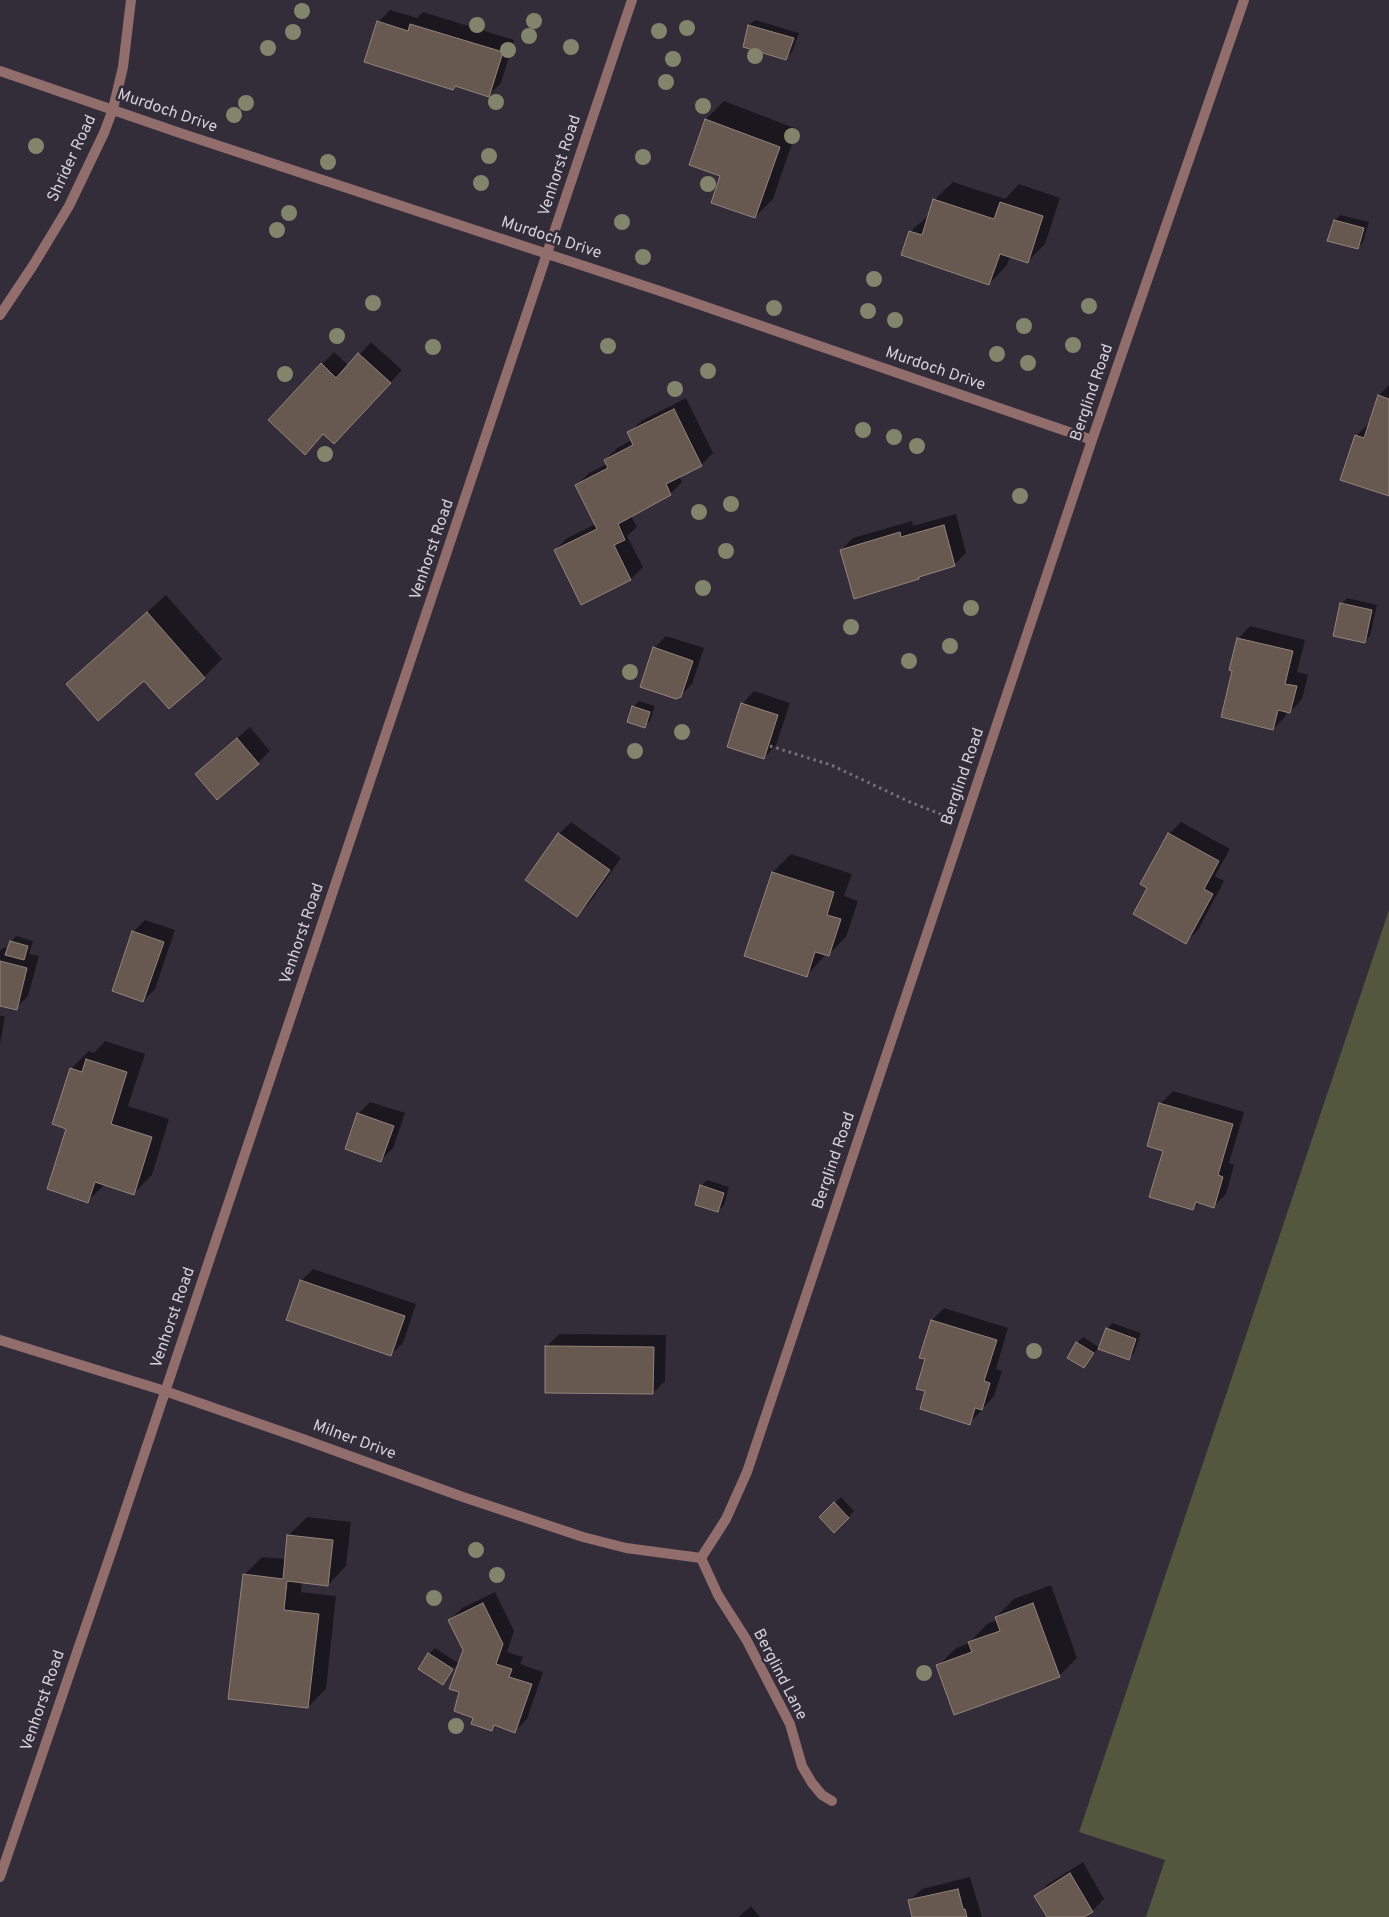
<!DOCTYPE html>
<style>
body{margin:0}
canvas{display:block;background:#332c39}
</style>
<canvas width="1389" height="1917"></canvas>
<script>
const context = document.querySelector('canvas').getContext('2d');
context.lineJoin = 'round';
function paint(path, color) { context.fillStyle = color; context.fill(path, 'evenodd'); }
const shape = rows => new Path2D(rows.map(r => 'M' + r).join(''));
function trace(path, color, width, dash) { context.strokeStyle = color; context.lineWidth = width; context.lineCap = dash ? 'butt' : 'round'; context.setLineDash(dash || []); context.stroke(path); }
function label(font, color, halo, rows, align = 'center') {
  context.font = font + ' Overpass,sans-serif'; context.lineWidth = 5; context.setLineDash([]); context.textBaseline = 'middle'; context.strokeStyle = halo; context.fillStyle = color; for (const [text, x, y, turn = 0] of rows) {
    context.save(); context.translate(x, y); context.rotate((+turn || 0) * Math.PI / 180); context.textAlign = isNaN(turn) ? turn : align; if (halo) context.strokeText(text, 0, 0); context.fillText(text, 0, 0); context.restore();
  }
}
const green = shape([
 [1389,910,1389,1917,1146,1917,1165,1860,1079,1832]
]);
const shadow = shape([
 [390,10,417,18,423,12,514,40,501,83,489,95,457,85,453,89,378,22],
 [755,20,799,33,792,52,786,58,749,25],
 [724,101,797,129,773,199,755,217,722,175,691,164,706,119],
 [953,182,1005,199,1019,184,1060,198,1045,244,1027,262,1010,256,1007,265,989,284,910,232,930,214,934,200],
 [1340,215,1369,222,1363,242,1358,248,1335,220],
 [371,342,402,370,346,431,324,433,322,364,334,352,349,366],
 [1389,385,1389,495,1356,436,1370,422,1379,395],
 [686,398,713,453,701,465,679,476,682,482,670,494,631,516,637,527,627,536,643,567,631,579,582,604,555,550,567,538,596,524,577,485,589,473,607,464,605,460,617,448,632,440,629,433,641,421],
 [956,514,966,553,954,565,923,574,919,578,841,550,853,538,912,521,913,526],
 [166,595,222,659,204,677,170,708,144,679,67,684],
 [1347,598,1377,605,1370,636,1364,642,1342,604],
 [1250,626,1305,640,1297,672,1308,675,1302,699,1290,712,1287,711,1285,717,1273,729,1238,639],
 [666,636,704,648,692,684,680,696,654,648],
 [754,691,790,703,776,745,764,758,742,704],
 [639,701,655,706,650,721,644,726,633,707],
 [250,727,270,751,258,763,209,763],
 [571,822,621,858,589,903,577,915,559,834],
 [1181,822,1230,849,1215,876,1224,881,1198,930,1186,942,1149,888,1169,834],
 [791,854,852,874,844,896,858,901,846,937,828,955,826,954,807,975,746,955,773,872],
 [145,920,175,930,155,989,143,1001,133,932],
 [16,936,33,941,29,954,39,956,28,996,16,1008,0,1004,0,951,4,947,9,949,11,942],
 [0,1016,5,1016,0,1045],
 [105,1041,145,1054,128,1106,169,1119,152,1175,134,1193,105,1184,88,1201,68,1128,71,1069,89,1051,94,1053],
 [1173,1091,1244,1112,1229,1163,1234,1165,1226,1194,1214,1206,1200,1202,1193,1209,1164,1150,1148,1145,1161,1103],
 [370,1102,405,1113,393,1148,381,1160,358,1114],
 [707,1180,729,1187,724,1205,718,1211,701,1186],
 [313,1269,416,1304,403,1343,390,1355,301,1281],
 [944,1308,1008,1328,996,1369,1002,1371,994,1396,970,1423,927,1390,926,1358,932,1320],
 [1112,1323,1141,1333,1134,1353,1128,1359,1098,1348,1084,1367,1077,1343,1083,1337,1100,1348,1107,1329],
 [559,1334,666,1335,665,1381,653,1393,547,1346],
 [841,1497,854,1511,834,1531,820,1517],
 [307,1517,351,1522,346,1566,328,1585,302,1582,301,1592,336,1596,326,1689,308,1707,244,1575,262,1557,286,1559,288,1536],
 [1051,1585,1077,1658,1059,1676,938,1666,956,1648,969,1643,987,1624,997,1620,996,1617,1014,1599],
 [495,1592,514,1631,507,1652,523,1657,520,1664,543,1672,527,1719,515,1731,496,1725,491,1729,475,1717,460,1691,464,1650,450,1620,462,1608],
 [435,1648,458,1663,443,1683,429,1654],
 [1083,1862,1104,1899,1092,1911,1082,1917,1049,1917,1036,1896,1048,1884],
 [970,1877,982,1917,914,1917,909,1901,922,1889],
 [751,1906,760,1917,738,1917]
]);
const building = shape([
 [377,21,408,31,410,24,503,52,489,97,455,86,453,90,364,62,377,21],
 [748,25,794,38,786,60,743,47,748,25],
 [705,119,780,147,755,218,711,203,720,176,689,165,705,119],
 [933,199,994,219,1000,202,1043,216,1028,263,1000,254,989,285,901,255,909,231,922,235,933,199],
 [1334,220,1364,228,1358,249,1327,241,1334,220],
 [358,353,391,383,334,444,323,434,305,455,268,420,321,363,336,378,358,353],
 [1378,395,1389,399,1389,496,1340,480,1355,435,1364,438,1378,395],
 [674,409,702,466,666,484,671,495,618,524,625,540,614,545,631,580,581,605,554,550,597,529,575,485,608,468,604,460,633,445,627,432,674,409],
 [944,525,955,566,919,577,919,579,854,599,840,550,900,532,901,537,944,525],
 [1340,603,1372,610,1365,643,1333,636,1340,603],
 [147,612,205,678,169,709,144,681,98,721,66,684,147,612],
 [1237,638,1293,651,1285,684,1297,686,1290,713,1278,710,1273,730,1221,717,1232,671,1229,670,1237,638],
 [653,647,693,661,681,697,676,699,640,687,653,647],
 [741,703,778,715,764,759,727,747,741,703],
 [632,706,650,712,645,728,627,722,632,706],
 [237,738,259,764,217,800,195,774,237,738],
 [558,833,610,870,577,917,525,880,558,833],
 [1168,833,1219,861,1204,889,1213,894,1186,944,1133,914,1147,888,1140,884,1168,833],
 [772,872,834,892,827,915,841,919,829,956,815,952,807,977,744,956,772,872],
 [132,931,164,942,143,1002,112,991,132,931],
 [10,941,28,946,24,960,5,955,10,941],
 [0,961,27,968,17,1010,0,1006,0,961],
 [86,1059,127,1072,111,1124,152,1137,134,1195,95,1182,88,1203,47,1189,66,1129,52,1124,70,1068,82,1072,86,1059],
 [1159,1103,1233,1124,1218,1175,1223,1177,1214,1208,1196,1202,1193,1210,1149,1197,1163,1151,1147,1146,1159,1103],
 [357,1113,394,1126,381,1162,345,1149,357,1113],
 [700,1185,724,1193,718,1212,695,1205,700,1185],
 [300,1280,405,1316,391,1356,286,1320,300,1280],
 [931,1320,997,1340,984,1381,990,1383,982,1410,975,1408,970,1425,920,1409,925,1391,916,1389,925,1359,919,1358,931,1320],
 [1106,1328,1136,1339,1129,1360,1098,1349,1106,1328],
 [1076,1342,1094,1353,1084,1368,1067,1358,1076,1342],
 [545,1346,654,1347,653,1394,545,1393,545,1346],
 [834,1502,849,1518,834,1533,819,1517,834,1502],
 [287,1535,333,1540,328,1586,287,1581,284,1610,319,1614,308,1708,228,1699,243,1574,283,1579,287,1535],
 [483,1603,503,1644,496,1664,512,1669,509,1677,532,1684,515,1733,494,1725,492,1731,471,1724,473,1718,454,1711,459,1692,449,1689,463,1650,448,1620,483,1603],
 [1033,1603,1060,1677,954,1715,936,1665,972,1652,968,1642,1000,1631,995,1617,1033,1603],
 [428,1653,453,1669,443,1685,418,1669,428,1653],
 [1070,1873,1093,1912,1084,1917,1047,1917,1034,1896,1070,1873],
 [958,1889,963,1909,965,1909,967,1917,912,1917,908,1900,958,1889]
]);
const path = shape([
 [770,746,831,765,910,802,943,815]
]);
const minor = shape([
 [0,71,177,132,663,292,1092,440],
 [0,315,34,264,69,206,104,133,113,109,123,67,131,0],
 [0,1340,165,1391,300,1438,463,1497,583,1537,626,1548,701,1558],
 [701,1558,726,1519,747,1472,1092,440,1244,0],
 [701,1558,718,1595,746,1639,790,1724,802,1766,812,1783,822,1795,832,1801],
 [0,1877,113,1547,632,0]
]);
const trees = [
 [302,11],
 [534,21],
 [477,25],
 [687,28],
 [659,31],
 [293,32],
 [529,36],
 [571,47],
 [268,48],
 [508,50],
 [755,56],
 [673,59],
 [666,82],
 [496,102],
 [246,103],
 [703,106],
 [234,115],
 [792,136],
 [36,146],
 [489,156],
 [643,157],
 [328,162],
 [481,183],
 [708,184],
 [289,213],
 [622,222],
 [277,230],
 [643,257],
 [874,279],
 [373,303],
 [1089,306],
 [774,308],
 [868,311],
 [895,320],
 [1024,326],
 [337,336],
 [1073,345],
 [608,346],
 [433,347],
 [997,354],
 [1028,363],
 [708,371],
 [285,374],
 [675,389],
 [863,430],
 [894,437],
 [917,446],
 [325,454],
 [1020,496],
 [731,504],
 [699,512],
 [726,551],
 [703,588],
 [971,608],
 [851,627],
 [950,646],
 [909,661],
 [630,672],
 [682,732],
 [635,751],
 [1034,1351],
 [476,1550],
 [497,1575],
 [434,1598],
 [924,1673],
 [456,1726]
];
const streetNames = [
 ["Murdoch Drive",167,112,19],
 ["Shrider Road",73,159,-65],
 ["Venhorst Road",561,166,-72],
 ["Murdoch Drive",551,239,18],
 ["Murdoch Drive",935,370,19],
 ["Berglind Road",1093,393,-71],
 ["Venhorst Road",433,550,-71],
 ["Berglind Road",964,777,-71],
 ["Venhorst Road",303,934,-71],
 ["Berglind Road",835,1161,-71],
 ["Venhorst Road",174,1318,-71],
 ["Milner Drive",354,1441,20],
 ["Berglind Lane",779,1675,63],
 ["Venhorst Road",44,1701,-71]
];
paint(green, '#52573d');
paint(shadow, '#0007');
paint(building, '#685950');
trace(building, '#94837a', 1);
trace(path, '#76707b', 3, [2.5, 4]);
trace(minor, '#916d6c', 10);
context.fillStyle = '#82846c';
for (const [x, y] of trees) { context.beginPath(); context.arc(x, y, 8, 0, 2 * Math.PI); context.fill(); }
label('16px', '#d5d0d9', '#332c39', streetNames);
</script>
